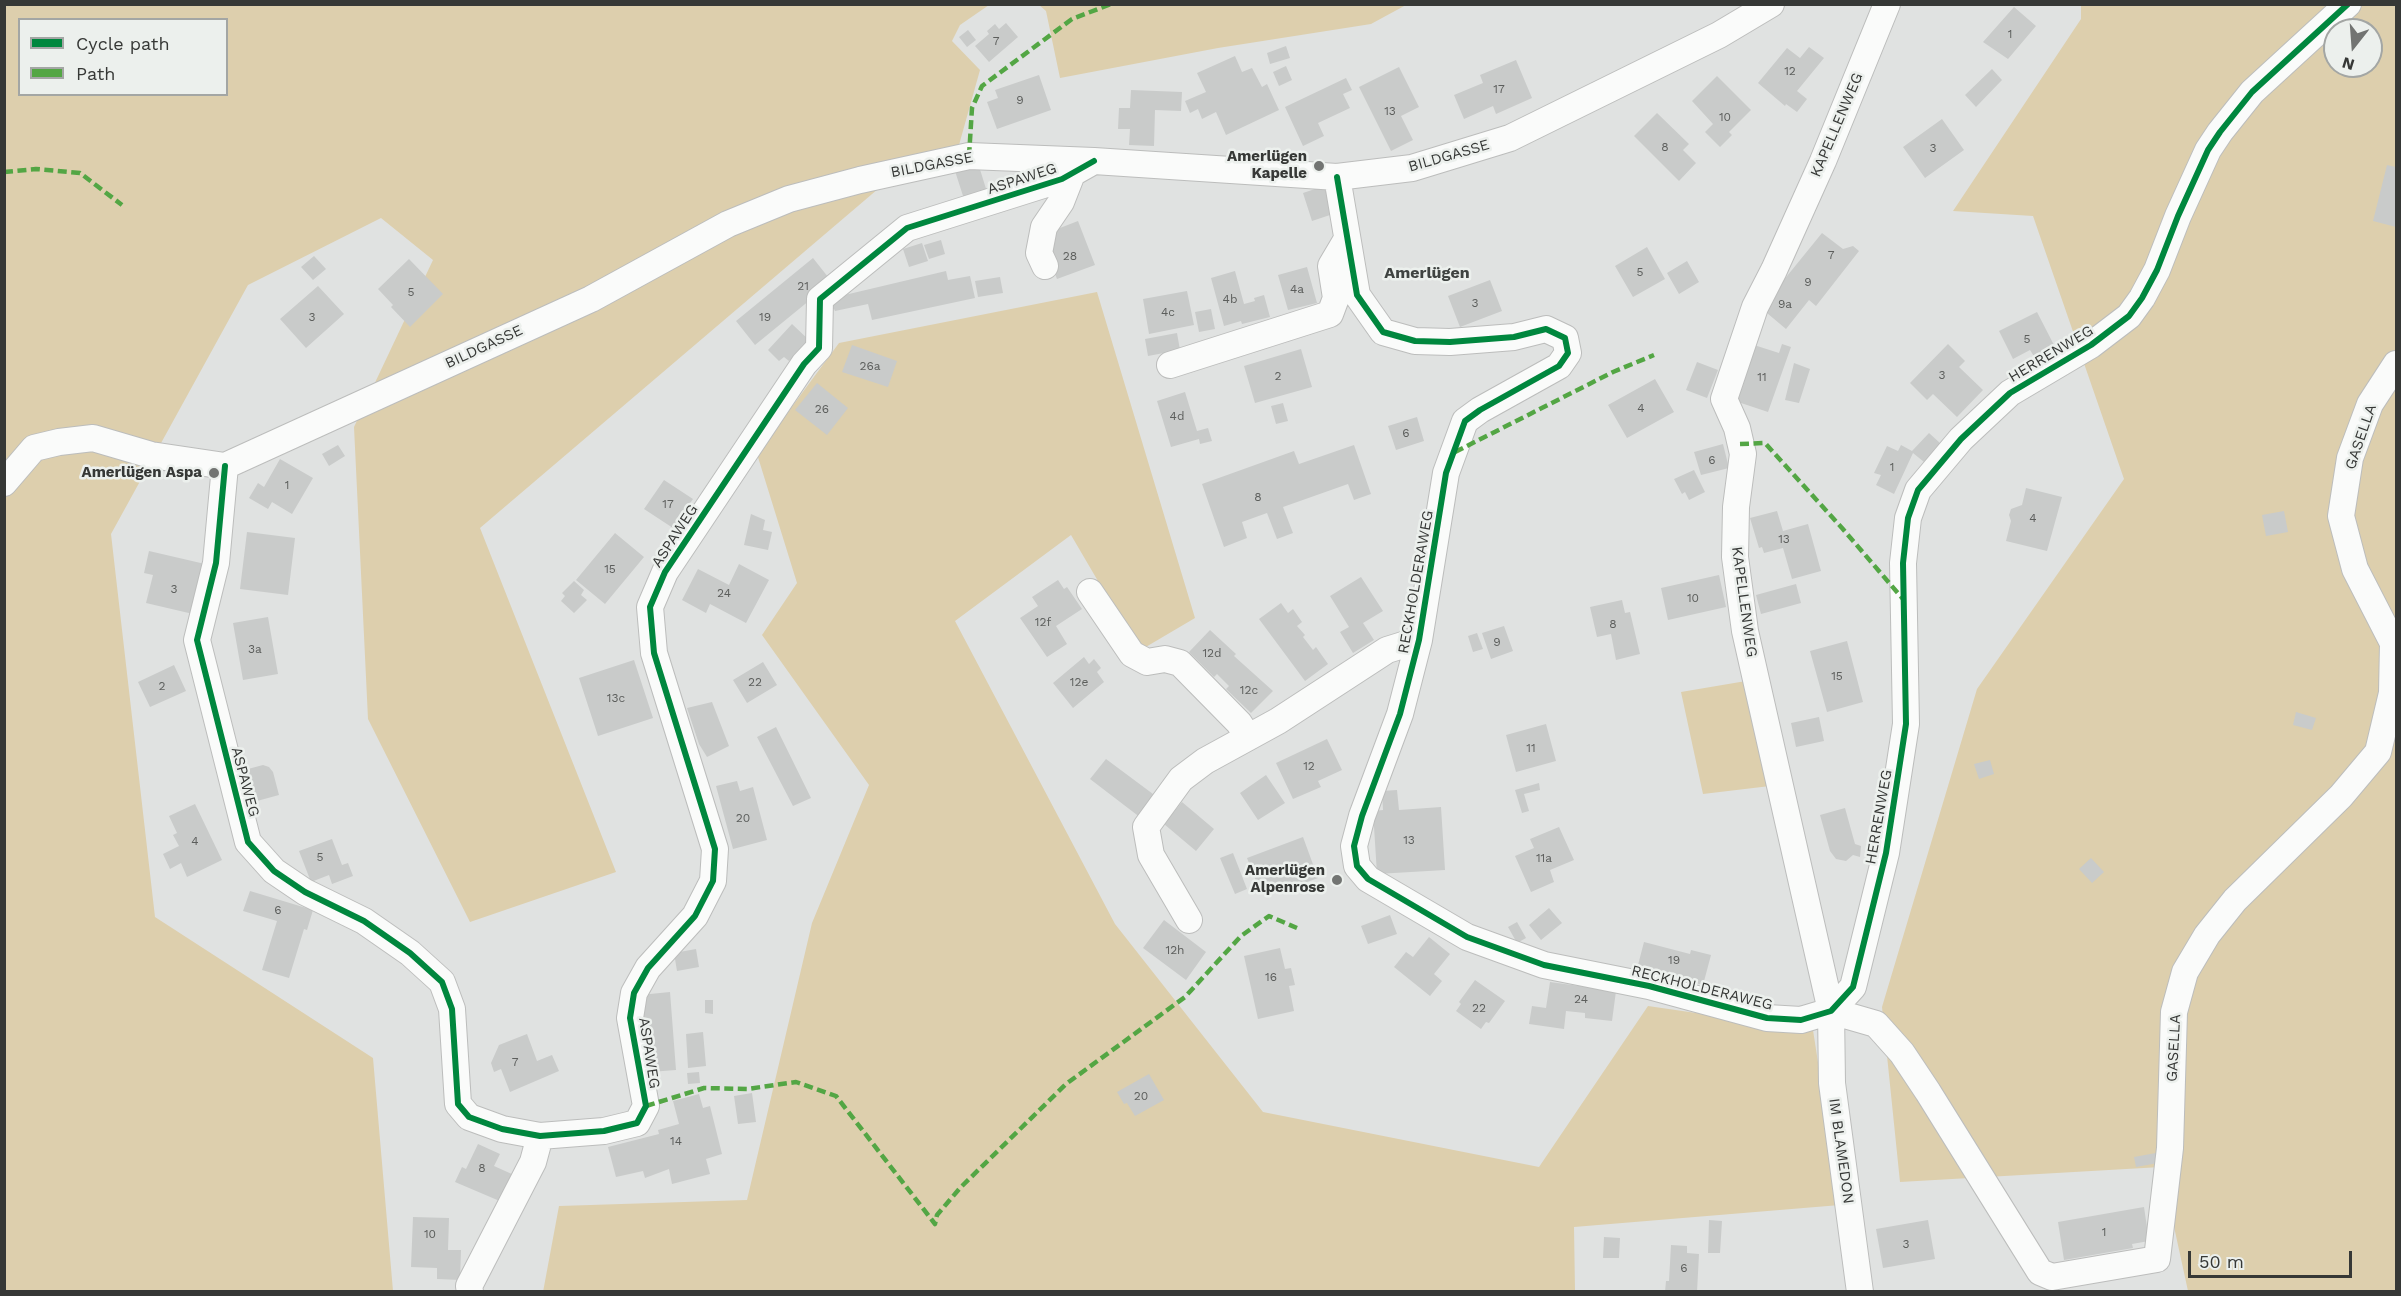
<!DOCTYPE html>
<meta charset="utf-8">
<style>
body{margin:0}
#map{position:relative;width:2401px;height:1296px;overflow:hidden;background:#e0e2e1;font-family:"Work Sans",sans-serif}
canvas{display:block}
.frame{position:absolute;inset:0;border:6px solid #363836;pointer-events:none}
.legend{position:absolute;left:18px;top:18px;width:210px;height:78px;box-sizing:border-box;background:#ecf0ed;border:2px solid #a3a6a4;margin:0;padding:8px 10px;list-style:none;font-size:18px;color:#363836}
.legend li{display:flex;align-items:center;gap:12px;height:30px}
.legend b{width:30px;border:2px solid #a3a6a4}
.north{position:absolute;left:2323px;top:18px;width:60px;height:60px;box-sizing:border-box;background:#ecf0ed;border:2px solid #a3a6a4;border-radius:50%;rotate:197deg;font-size:16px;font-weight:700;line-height:24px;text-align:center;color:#363836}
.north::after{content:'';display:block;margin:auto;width:21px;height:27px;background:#727472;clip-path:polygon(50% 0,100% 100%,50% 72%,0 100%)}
.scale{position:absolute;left:2188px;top:1251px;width:164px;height:27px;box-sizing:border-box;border:3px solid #363836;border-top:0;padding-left:8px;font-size:18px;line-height:21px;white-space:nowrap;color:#363836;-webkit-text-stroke:4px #ecf0ed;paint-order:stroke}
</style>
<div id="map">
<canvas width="2401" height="1296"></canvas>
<div class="frame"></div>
<ul class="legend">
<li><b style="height:8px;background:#00873e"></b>Cycle path</li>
<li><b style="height:8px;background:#53a644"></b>Path</li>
</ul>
<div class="north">N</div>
<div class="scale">50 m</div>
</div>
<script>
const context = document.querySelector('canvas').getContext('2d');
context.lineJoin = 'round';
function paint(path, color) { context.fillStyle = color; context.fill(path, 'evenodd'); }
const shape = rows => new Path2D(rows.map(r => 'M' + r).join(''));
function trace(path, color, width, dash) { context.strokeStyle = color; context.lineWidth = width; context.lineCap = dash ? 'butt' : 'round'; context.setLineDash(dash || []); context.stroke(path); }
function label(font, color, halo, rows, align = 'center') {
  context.font = font + ' "Work Sans",sans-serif'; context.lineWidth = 5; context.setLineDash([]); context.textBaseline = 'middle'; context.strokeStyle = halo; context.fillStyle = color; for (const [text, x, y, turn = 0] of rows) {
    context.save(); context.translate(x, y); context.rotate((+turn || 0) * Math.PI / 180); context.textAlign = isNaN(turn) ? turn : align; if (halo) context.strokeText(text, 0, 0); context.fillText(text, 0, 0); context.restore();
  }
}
const green = shape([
 [5,5,989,5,960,25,952,41,980,70,959,145,912,160,480,528,616,872,470,922,368,719,354,427,433,260,381,218,248,285,111,534,155,917,373,1058,393,1291,5,1292],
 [20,20,226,20,226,94,20,94],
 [1039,5,1406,5,1371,24,1218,48,1060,78,1046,11],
 [2081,5,2396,5,2396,1291,2188,1291,2161,1167,1900,1182,1882,1007,1977,689,2124,479,2033,216,1953,211,2081,19],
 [2335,30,2371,30,2371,66,2335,66],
 [1097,292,1195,618,1139,651,1071,535,955,621,1115,924,1263,1112,1539,1167,1648,1006,1813,1030,1840,1205,1574,1227,1575,1291,543,1292,559,1206,747,1200,812,923,869,785,762,635,797,583,757,454,839,343],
 [1746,681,1770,786,1703,794,1681,692]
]);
const building = shape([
 [2014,7,2036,26,2008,59,1983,42],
 [1006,23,1018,37,989,62,975,46,989,34,987,31,995,24,999,29],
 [968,30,976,40,967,47,959,37],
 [1286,46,1290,58,1270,64,1267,53],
 [1809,47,1824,58,1797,91,1807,99,1797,112,1786,104,1785,106,1758,83,1787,48,1800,58],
 [1235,56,1242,72,1252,68,1262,87,1267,84,1279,110,1226,135,1216,112,1202,119,1198,109,1190,113,1185,101,1206,92,1197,73],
 [1516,60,1532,98,1496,114,1493,106,1464,119,1454,95,1483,83,1480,75],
 [1286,66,1292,80,1279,86,1273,72],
 [1399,67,1419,107,1401,116,1413,140,1391,151,1359,87],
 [1992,69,2002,80,1976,107,1965,95],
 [1039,75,1051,110,997,129,987,102,998,98,995,90],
 [1717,76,1751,110,1729,132,1732,135,1720,147,1705,132,1713,124,1692,101],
 [1346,78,1352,90,1343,94,1350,108,1318,123,1324,136,1303,146,1285,107],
 [1131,90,1182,92,1181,111,1155,110,1154,146,1129,145,1130,129,1118,129,1119,108,1130,108],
 [1657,113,1689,144,1683,150,1696,163,1679,181,1634,136],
 [1942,119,1964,150,1925,178,1903,147],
 [978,163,987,192,964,199,955,171],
 [2387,165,2396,167,2396,227,2373,221],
 [1324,186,1333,214,1312,221,1303,193],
 [1078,221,1095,265,1057,279,1045,247,1047,233],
 [1822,233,1843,249,1853,246,1859,251,1816,306,1809,300,1786,329,1761,308],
 [941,240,945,254,929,259,924,245],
 [922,243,928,261,909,267,903,249],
 [1647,247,1665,279,1633,297,1615,266],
 [314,256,326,269,313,280,301,267],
 [813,258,832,282,755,345,736,321],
 [409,259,443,294,410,327,391,307,393,305,378,289],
 [1687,261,1699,282,1679,294,1667,273],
 [1307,267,1317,303,1288,310,1278,275],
 [946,271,948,280,970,276,975,298,872,320,868,304,835,311,834,309,831,310,832,298],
 [1235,271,1244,304,1255,301,1254,298,1264,295,1270,317,1242,324,1241,321,1224,326,1211,278],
 [1000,277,1003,293,978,297,975,281],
 [1490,280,1502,311,1460,327,1448,296],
 [318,286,344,314,306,348,280,319],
 [1187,291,1194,325,1149,334,1143,299],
 [1211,309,1215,329,1199,332,1195,312],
 [2037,312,2055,347,2035,358,2030,350,2013,359,1999,331],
 [792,324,810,341,789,361,784,357,779,361,768,350],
 [1177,333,1180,350,1148,356,1145,339],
 [1782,344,1791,347,1768,412,1735,401,1754,345,1779,353],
 [1948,344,1965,361,1959,367,1983,390,1957,417,1933,394,1927,400,1910,383],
 [852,345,897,361,888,387,842,372],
 [1301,349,1312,387,1255,403,1244,366],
 [1697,362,1718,370,1707,398,1686,390],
 [1794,363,1810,369,1799,403,1785,400],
 [1655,379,1674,412,1627,438,1608,405],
 [817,383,848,408,827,435,795,410],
 [1185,392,1197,431,1208,428,1212,441,1200,444,1199,439,1171,447,1157,401],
 [1283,403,1288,421,1276,424,1271,406],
 [1417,417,1424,441,1396,450,1388,426],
 [1929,433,1940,443,1924,462,1913,453,1894,494,1876,485,1881,475,1874,473,1887,446,1898,451,1901,445,1912,451],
 [1723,444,1729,468,1701,475,1694,452],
 [338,445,345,456,329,466,322,454],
 [1354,445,1371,494,1354,500,1348,484,1283,507,1293,533,1277,539,1267,513,1242,522,1247,538,1224,547,1202,484,1294,451,1299,464],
 [280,459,313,478,292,514,272,502,268,509,249,498,258,483,264,487],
 [1694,470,1705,492,1689,500,1685,492,1682,494,1674,479],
 [664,480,693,499,673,528,644,509],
 [2026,488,2062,497,2047,551,2006,541,2011,521,2009,515,2011,509,2022,505],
 [1777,511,1783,531,1808,524,1821,571,1792,579,1783,548,1764,553,1762,547,1759,548,1750,518],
 [2284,511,2288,532,2266,536,2262,515],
 [751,514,765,520,763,530,772,532,768,550,744,545],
 [247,532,295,538,288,595,240,589],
 [615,533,644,557,605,604,576,580],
 [149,551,205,564,193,614,146,603,153,575,144,573],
 [739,564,769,580,746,623,710,604,706,613,682,600,698,569,729,585],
 [1719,575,1726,607,1668,620,1661,588],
 [1361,577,1383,611,1363,623,1374,640,1353,653,1340,632,1349,627,1330,596],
 [1058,580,1064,589,1067,587,1082,609,1056,626,1067,644,1047,657,1020,618,1038,606,1032,597],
 [574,581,584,590,581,595,587,600,574,613,561,601,565,596,562,593],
 [1796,584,1801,603,1761,614,1756,595],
 [1622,600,1625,613,1630,612,1640,654,1616,660,1611,634,1597,637,1590,607],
 [1281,603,1288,613,1293,609,1302,622,1297,626,1305,635,1303,637,1313,650,1316,647,1328,664,1305,681,1259,619],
 [268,617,278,674,243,680,233,623],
 [1504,626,1513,651,1491,659,1482,633],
 [1210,630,1236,654,1234,656,1273,691,1251,713,1226,689,1229,686,1217,674,1214,677,1189,652],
 [1477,633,1483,649,1473,652,1468,636],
 [1847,641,1863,702,1827,712,1810,651],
 [1084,657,1089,664,1094,659,1101,668,1097,672,1104,682,1073,708,1053,683],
 [634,660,653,718,598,736,579,678],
 [763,662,777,685,747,703,733,680],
 [174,665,186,691,150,707,138,682],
 [712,702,729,746,707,757,699,744,687,708],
 [2296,712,2316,718,2312,730,2293,725],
 [1819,717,1824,741,1796,747,1791,723],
 [1546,724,1556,761,1516,772,1506,735],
 [776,727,811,798,793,806,757,737],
 [1327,739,1342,770,1318,781,1321,787,1293,799,1276,763],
 [1106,759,1157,797,1141,818,1090,779],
 [1990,760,1994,774,1979,779,1974,764],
 [263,765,269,767,273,772,279,795,257,801,248,769],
 [1266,775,1285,803,1258,820,1240,793],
 [737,781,740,791,753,787,767,840,733,849,716,786],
 [1539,783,1540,790,1524,794,1529,811,1522,813,1515,790],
 [1397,790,1399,810,1441,807,1445,870,1377,874,1373,811,1383,810,1382,791],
 [1182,802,1214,829,1196,851,1164,824],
 [195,804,222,860,187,877,181,863,170,869,163,854,179,846,173,835,177,833,169,816],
 [1845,808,1855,844,1861,846,1860,857,1853,855,1846,861,1836,859,1830,851,1820,815],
 [1559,827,1574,860,1550,870,1554,882,1531,892,1515,856,1534,848,1530,839],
 [1303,837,1318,878,1285,890,1283,886,1261,894,1247,858],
 [332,839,342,865,348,863,353,876,332,884,329,875,311,882,299,851],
 [1233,853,1247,889,1235,894,1220,858],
 [2091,858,2104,872,2092,883,2079,869],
 [250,891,313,910,307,930,304,929,289,978,262,970,277,921,243,911],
 [1549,908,1562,923,1541,940,1529,925],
 [1390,915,1397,934,1368,944,1361,926],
 [1164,920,1206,952,1186,980,1143,948],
 [1517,922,1526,938,1517,943,1508,927],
 [1429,937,1450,954,1434,974,1442,981,1430,996,1394,967,1406,952,1413,957],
 [1644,942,1690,954,1691,950,1711,955,1703,985,1683,980,1683,977,1638,965],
 [1280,948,1285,969,1291,968,1295,985,1289,986,1294,1011,1258,1019,1244,956],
 [696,949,699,967,677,971,674,953],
 [1475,980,1505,1001,1489,1023,1486,1022,1481,1029,1456,1011,1461,1004,1459,1002],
 [1550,982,1616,991,1612,1021,1585,1018,1585,1013,1566,1011,1564,1029,1529,1024,1532,1006,1546,1008],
 [670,992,676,1070,650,1072,645,1063,640,995],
 [705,1000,713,1000,713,1014,705,1013],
 [703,1032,706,1066,688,1068,686,1034],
 [527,1034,537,1061,552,1055,559,1071,510,1092,501,1069,494,1072,491,1063,499,1045],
 [699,1072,700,1083,688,1084,687,1073],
 [1149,1074,1164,1100,1135,1116,1127,1103,1124,1104,1117,1092],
 [752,1093,756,1122,738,1124,734,1096],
 [699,1094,703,1108,710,1106,722,1154,706,1159,710,1174,672,1184,669,1169,645,1178,643,1171,616,1177,608,1147,659,1134,658,1130,679,1124,673,1101],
 [478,1144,500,1154,494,1166,514,1175,502,1202,455,1182,462,1167,466,1169],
 [2156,1153,2158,1163,2136,1167,2134,1157],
 [2144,1207,2149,1241,2132,1244,2133,1248,2064,1260,2058,1222],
 [413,1217,449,1218,448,1250,461,1250,460,1280,437,1279,437,1268,411,1267],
 [1709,1220,1722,1221,1720,1253,1708,1253],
 [1928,1220,1935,1259,1883,1268,1876,1229],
 [1604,1237,1620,1238,1619,1258,1603,1258],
 [1671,1245,1687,1246,1687,1253,1699,1254,1697,1292,1665,1292,1666,1281,1669,1281]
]);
const minor = shape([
 [1337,177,1357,295,1383,332,1415,341,1450,342,1514,337,1546,329,1565,338,1568,353,1559,366,1480,410,1465,421,1446,473,1419,640,1400,714,1362,816,1354,846,1357,866,1368,879,1467,937,1544,965,1649,986,1767,1018,1801,1020,1831,1011,1853,987,1886,853,1906,724,1903,563,1908,518,1918,490,1961,439,2010,393,2091,345,2129,316,2142,298,2157,270,2178,216,2208,150,2220,132,2252,92,2348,4],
 [1045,266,1039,253,1044,227,1061,202,1072,174],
 [1170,365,1330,314,1336,298,1331,266,1347,239],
 [225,466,216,563,197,640,248,842,274,871,305,892,364,921,410,953,442,982,452,1009,458,1104,469,1117,502,1129,540,1136,604,1131,637,1123,646,1106,630,1018,634,993,648,968,695,916,713,881,715,849,654,653,650,607,665,572,804,364,819,348,820,299,907,228,1062,179,1094,161],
 [225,466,591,299,728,224,789,199,860,180,969,156,1094,161,1337,177,1412,168,1510,138,1719,35,1771,4],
 [4,483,34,448,59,442,93,438,151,455,225,466],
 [1090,592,1132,654,1147,662,1165,659,1180,663,1239,723,1248,737],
 [1189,920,1151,855,1146,827,1181,779,1205,761,1278,721,1387,650,1419,640],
 [1831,1011,1876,1024,1902,1053,1928,1092,2040,1272,2052,1277,2157,1259,2170,1148,2174,1012,2185,972,2207,935,2235,900,2341,796,2378,752,2392,693,2393,643,2355,569,2341,516,2350,458,2370,404,2396,364],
 [470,1292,469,1286,533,1162,540,1136],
 [1860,1292,1832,1083,1831,1011,1745,631,1735,557,1736,507,1743,454,1737,428,1724,399,1755,307,1774,270,1823,161,1887,4]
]);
const quiet = shape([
 [969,156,972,108,982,86,1072,19,1111,4],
 [4,172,36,169,80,173,122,205],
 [1740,444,1765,443,1842,528,1903,599],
 [1455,452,1613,372,1654,355],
 [4,481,6,481],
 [646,1106,704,1088,747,1089,796,1082,836,1096,935,1224,937,1215,960,1188,1066,1084,1185,997,1241,936,1269,916,1297,928]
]);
const cycleway = shape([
 [1337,177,1357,295,1383,332,1415,341,1450,342,1514,337,1546,329,1565,338,1568,353,1559,366,1480,410,1465,421,1446,473,1419,640,1400,714,1362,816,1354,846,1357,866,1368,879,1467,937,1544,965,1649,986,1767,1018,1801,1020,1831,1011,1853,987,1886,853,1906,724,1903,563,1908,518,1918,490,1961,439,2010,393,2091,345,2129,316,2142,298,2157,270,2178,216,2208,150,2220,132,2252,92,2348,4],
 [225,466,216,563,197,640,248,842,274,871,305,892,364,921,410,953,442,982,452,1009,458,1104,469,1117,502,1129,540,1136,604,1131,637,1123,646,1106,630,1018,634,993,648,968,695,916,713,881,715,849,654,653,650,607,665,572,804,364,819,348,820,299,907,228,1062,179,1094,161]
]);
const markers = [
 [1319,166,6,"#727472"],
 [214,473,6,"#727472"],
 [1337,880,6,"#727472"]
];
const numberNames = [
 ["1",2010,34],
 ["7",996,41],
 ["12",1790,71],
 ["17",1499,89],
 ["9",1020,100],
 ["13",1390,111],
 ["10",1725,117],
 ["8",1665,147],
 ["3",1933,148],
 ["7",1831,255],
 ["28",1070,256],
 ["5",1640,272],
 ["9",1808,282],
 ["21",803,286],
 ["4a",1297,289],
 ["5",411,292],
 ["4b",1230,299],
 ["3",1475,303],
 ["9a",1785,304],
 ["4c",1168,312],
 ["3",312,317],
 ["19",765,317],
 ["5",2027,339],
 ["26a",870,366],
 ["3",1942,375],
 ["2",1278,376],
 ["11",1762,377],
 ["4",1641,408],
 ["26",822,409],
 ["4d",1177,416],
 ["6",1406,433],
 ["6",1712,460],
 ["1",1892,467],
 ["1",287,485],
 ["8",1258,497],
 ["17",668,504],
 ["4",2033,518],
 ["13",1784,539],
 ["15",610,569],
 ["3",174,589],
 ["24",724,593],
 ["10",1693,598],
 ["12f",1043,622],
 ["8",1613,624],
 ["9",1497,642],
 ["3a",255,649],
 ["12d",1212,653],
 ["15",1837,676],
 ["22",755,682],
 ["12e",1079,682],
 ["2",162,686],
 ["12c",1249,690],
 ["13c",616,698],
 ["11",1531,748],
 ["12",1309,766],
 ["20",743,818],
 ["13",1409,840],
 ["4",195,841],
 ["5",320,857],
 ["11a",1544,858],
 ["6",278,910],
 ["12h",1175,950],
 ["19",1674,960],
 ["16",1271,977],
 ["24",1581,999],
 ["22",1479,1008],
 ["7",515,1062],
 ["20",1141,1096],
 ["14",676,1141],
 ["8",482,1168],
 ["1",2104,1232],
 ["10",430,1234],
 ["3",1906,1244],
 ["6",1684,1268]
];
const streetNames = [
 ["KAPELLENWEG",1837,125,-67],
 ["BILDGASSE",1449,156,-16],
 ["BILDGASSE",932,165,-11],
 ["ASPAWEG",1022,179,-18],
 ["BILDGASSE",484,347,-25],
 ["HERRENWEG",2051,354,-31],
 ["GASELLA",2361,437,-71],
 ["ASPAWEG",675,536,-57],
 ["RECKHOLDERAWEG",1416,582,-80],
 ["KAPELLENWEG",1744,602,82],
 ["ASPAWEG",245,782,75],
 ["HERRENWEG",1879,817,-80],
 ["RECKHOLDERAWEG",1702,988,14],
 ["GASELLA",2174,1048,-87],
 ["ASPAWEG",649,1053,81],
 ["IM BLAMEDON",1841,1151,82]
];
const poiNames = [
 ["Amerlügen",1307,157],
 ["Kapelle",1307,174],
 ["Amerlügen Aspa",202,473],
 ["Amerlügen",1325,871],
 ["Alpenrose",1325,888]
];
const neighbourhoodNames = [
 ["Amerlügen",1427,273]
];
paint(green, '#ddcfad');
paint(building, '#c9cbca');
trace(minor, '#bcbdbc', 28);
trace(minor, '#fafbfa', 26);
trace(quiet, '#53a644', 4.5, [9, 4.5]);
trace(cycleway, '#00873e', 6);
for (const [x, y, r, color] of markers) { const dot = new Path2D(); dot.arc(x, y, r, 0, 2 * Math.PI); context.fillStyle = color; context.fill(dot); trace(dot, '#ecf0ed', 2); }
label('12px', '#5c5e5c', null, numberNames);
label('15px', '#363836', '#ecf0ed', streetNames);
label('bold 15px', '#363836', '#ecf0ed', poiNames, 'right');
label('bold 16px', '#3f4341', '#ecf0ed', neighbourhoodNames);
</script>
